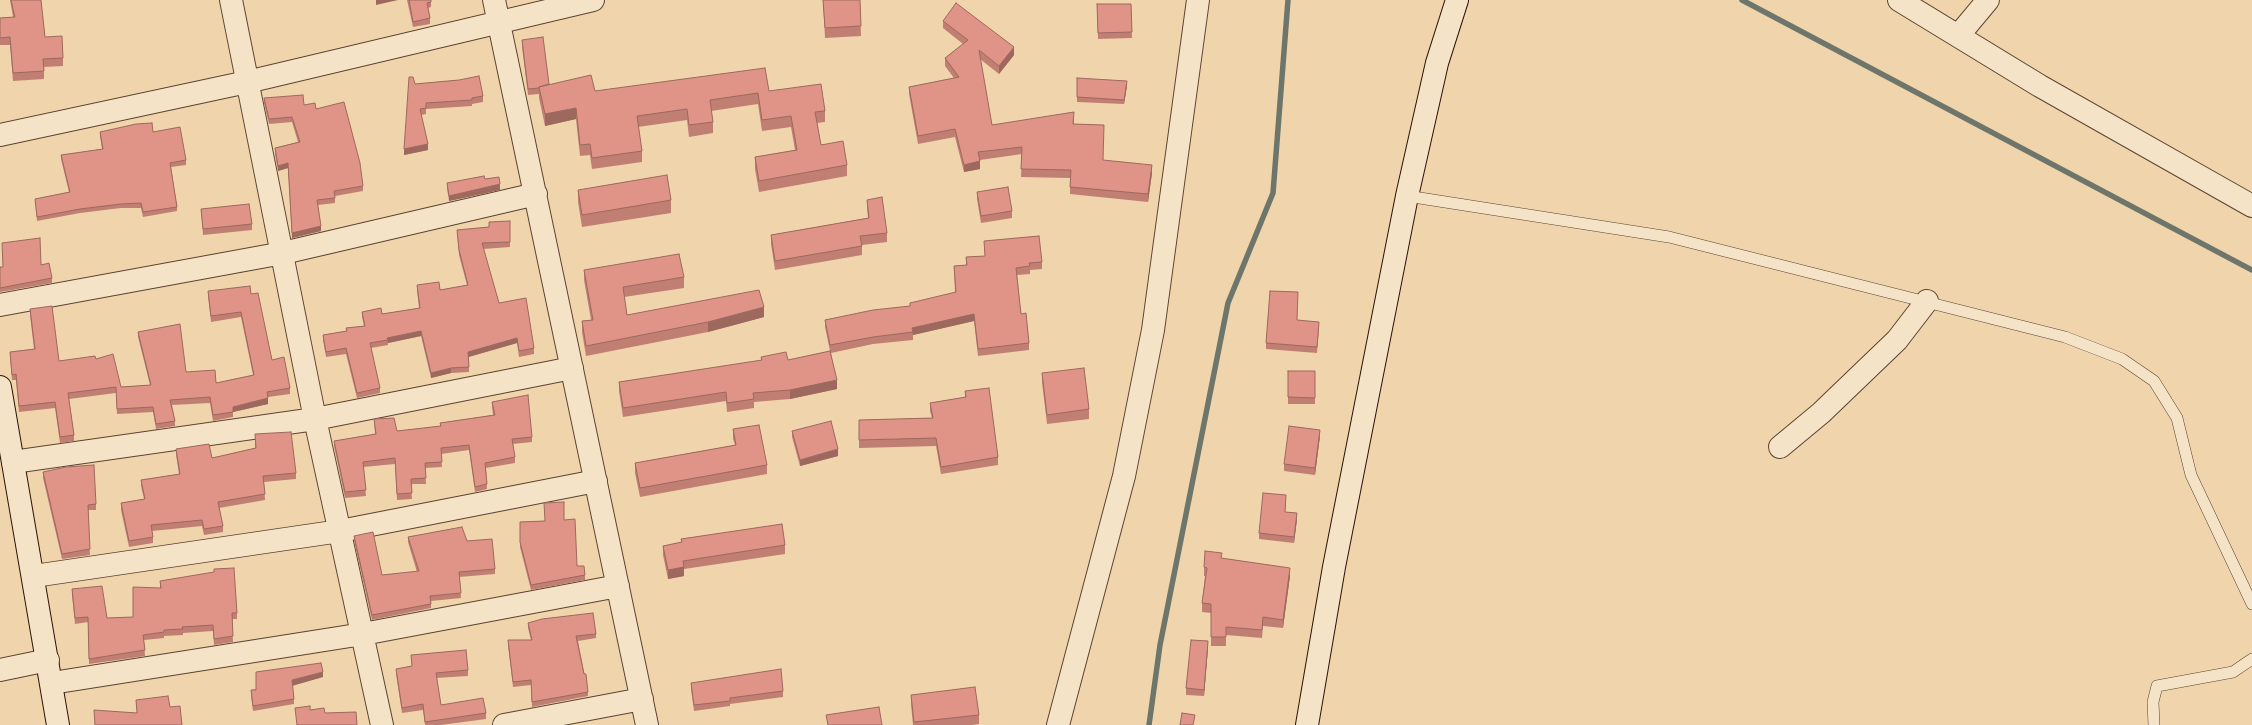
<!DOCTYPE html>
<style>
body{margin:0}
canvas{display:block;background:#f0d4ab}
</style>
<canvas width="2252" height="725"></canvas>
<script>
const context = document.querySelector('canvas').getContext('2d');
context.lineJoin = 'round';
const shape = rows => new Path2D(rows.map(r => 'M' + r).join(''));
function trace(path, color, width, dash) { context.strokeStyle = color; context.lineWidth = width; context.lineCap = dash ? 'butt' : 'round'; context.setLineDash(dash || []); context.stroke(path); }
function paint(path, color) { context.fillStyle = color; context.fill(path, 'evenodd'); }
const stream = shape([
 [1742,0,2252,270],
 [1149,725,1160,645,1228,303,1273,193,1288,0]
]);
const lane = shape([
 [1407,196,1669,237,2065,337,2122,359,2154,381,2177,418,2191,475,2252,604],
 [2154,725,2153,702,2157,686,2233,672,2252,659]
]);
const street = shape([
 [231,0,315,419,382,725],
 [494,0,647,725],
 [1899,0,2040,86,2252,206],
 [1958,36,1988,0],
 [0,135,247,82,593,0],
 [0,305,283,253,536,194],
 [1780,447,1821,413,1897,340,1927,301],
 [13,462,315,419,572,368],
 [34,576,340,531,596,481],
 [0,670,48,660],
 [52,683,363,634,618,586],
 [504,725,642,699],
 [1058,725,1124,476,1153,330,1198,0]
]);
const secondary = shape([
 [0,387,58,725],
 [1307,725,1334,567,1407,196,1437,63,1457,0]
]);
const wall = shape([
 [10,0,41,0,45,37,63,58,63,66,44,67,44,79,13,81,10,45,0,45,0,18,13,17],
 [407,0,431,0,431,7,428,8,430,18,430,24,413,27],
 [823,0,860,0,861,36,825,38],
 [1097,4,1131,4,1132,38,1098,39],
 [943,21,1014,55,999,74,980,59,992,125,1074,119,1074,124,1103,160,1152,173,1148,202,1070,194,1070,178,1021,177,1022,154,980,160,980,169,964,172,955,137,918,144,909,94,909,87,954,78,945,66,945,58,963,44,943,28],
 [522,40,549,84,595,91,769,91,825,111,825,122,817,123,821,145,847,165,847,176,759,192,755,169,755,157,795,150,791,127,762,131,758,104,711,111,713,122,713,133,689,137,687,120,638,127,642,151,642,162,592,169,590,155,580,156,576,119,545,126,539,98,539,94,528,95,522,47],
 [1077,78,1127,86,1124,104,1077,102],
 [459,80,483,96,483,102,472,104,472,106,426,109,426,114,421,115,428,150,404,155,415,84],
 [264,98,304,105,316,109,363,186,363,191,335,196,335,203,318,205,321,231,292,238,288,168,278,171,275,154,275,148,298,142,292,122,269,124,264,103],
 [100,132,153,132,186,160,186,165,171,167,177,207,177,211,143,217,141,208,121,208,80,213,37,221,35,199,69,192,61,159,61,155,102,149,100,136],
 [447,183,500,190,449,201,447,188],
 [578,190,671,200,671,213,582,227,578,202],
 [977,192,1012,211,1012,218,981,223,977,199],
 [867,200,887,233,887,242,862,245,862,255,775,270,771,244,771,235,868,218,867,208],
 [201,209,252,224,252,230,203,235],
 [510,221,510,247,483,249,499,303,534,348,534,354,519,357,517,343,469,357,469,372,451,373,431,378,421,336,388,343,388,345,371,348,380,388,380,393,357,398,346,354,326,357,323,340,323,335,346,331,346,328,364,326,362,317,362,312,382,314,419,308,417,290,417,285,440,290,467,285,459,255,457,230,489,227],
 [984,241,1042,262,1042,269,1030,270,1030,274,1017,275,1021,314,1029,343,1029,350,978,356,974,321,913,335,913,340,873,344,831,353,837,389,790,399,754,402,754,408,727,412,726,401,623,417,619,391,619,382,761,361,761,357,788,360,830,351,825,327,825,320,910,306,910,303,955,293,954,266,966,265,966,257,985,256],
 [41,265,52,278,52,283,0,292,0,267],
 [584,270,684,277,684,288,624,297,627,315,764,317,708,332,586,356,582,332,582,321,591,320,584,280],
 [208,291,251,294,272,360,290,388,290,394,268,397,268,404,233,412,233,417,213,421,210,403,172,405,175,421,175,426,156,429,153,412,117,414,116,393,69,399,74,435,74,441,60,443,55,408,19,412,16,380,12,380,10,357,10,352,34,349,30,315,30,309,59,361,96,359,121,387,150,385,138,337,138,332,186,372,216,383,253,375,241,317,211,322,208,296],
 [1319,328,1317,353,1266,349,1266,343],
 [1288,371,1315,371,1315,404,1288,404],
 [1042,373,1089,409,1089,419,1047,424,1042,382],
 [965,391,998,457,998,465,941,474,936,446,859,448,859,420,932,418,930,411,930,403,965,397],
 [492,402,532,437,532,442,513,444,515,457,515,463,486,468,487,489,475,492,469,450,441,454,442,467,425,468,426,484,411,484,412,499,397,500,395,464,363,467,366,496,345,498,334,446,334,441,375,434,374,419,397,431,440,426,440,423,493,415,492,407],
 [733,429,767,465,767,474,640,497,635,473,635,463,735,445,733,439],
 [792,431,838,456,800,466,792,437],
 [255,434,296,473,296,479,264,482,265,500,219,508,223,526,223,532,204,535,202,526,152,531,153,537,153,543,129,547,121,510,121,503,144,499,141,486,141,480,179,474,176,455,176,449,212,458,255,448],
 [1320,436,1315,475,1284,471,1284,464],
 [43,472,96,504,96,510,88,510,90,555,62,559,43,478],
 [1286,500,1285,512,1297,519,1294,543,1259,539,1259,533],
 [564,520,577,566,585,575,585,580,531,590,520,547,520,522],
 [354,536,382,575,417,572,408,542,408,537,467,541,495,569,495,574,459,577,461,598,431,601,431,608,372,620,354,541],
 [681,539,785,545,785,554,684,569,684,576,668,579,663,555,663,546,681,542],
 [1222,558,1290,576,1283,628,1263,626,1262,638,1226,635,1226,646,1211,646,1211,613,1202,612,1202,603,1205,576,1204,576,1204,567],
 [160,581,237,613,237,619,232,619,233,642,214,645,213,631,183,633,183,635,164,636,164,638,144,640,145,656,89,664,88,622,75,624,72,595,72,589,107,618,133,617,160,588],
 [528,623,596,634,596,638,578,641,588,692,588,696,532,707,531,685,513,687,508,645,508,640,531,640,528,628],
 [1208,648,1204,696,1186,695,1186,688],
 [411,655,468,670,468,676,436,678,441,705,486,713,486,719,441,725,425,725,423,710,402,713,396,674,396,669,412,666],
 [323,677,292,685,294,699,294,704,253,711,251,696,251,690],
 [691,683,783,691,783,697,730,704,730,706,694,711,691,689],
 [911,695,979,715,979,724,972,725,913,725,911,704]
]);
const shadedWall = shape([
 [376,0,398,0,376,5],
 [1014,47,1014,55,999,74,999,66],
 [1127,81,1127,86,1124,104,1124,100],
 [576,108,576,119,545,126,545,114],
 [428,144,428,150,404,155,404,149],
 [980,161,980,169,964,172,964,165],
 [288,163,288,168,278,171,278,166],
 [1152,165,1152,173,1148,202,1148,194],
 [500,184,500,190,449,201,449,196],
 [321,226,321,231,292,238,292,233],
 [764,307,764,317,708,332,708,322],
 [974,314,974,321,913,335,912,328],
 [421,331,421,336,388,343,387,338],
 [517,338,517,343,468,357,468,352],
 [451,368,451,373,431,378,431,373],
 [837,380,837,389,790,399,790,390],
 [268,398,268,404,233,412,233,407],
 [1320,430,1320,436,1315,475,1315,468],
 [838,449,838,456,800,466,800,460],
 [1297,513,1297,519,1294,543,1294,537],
 [684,567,684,576,668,579,668,570],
 [1290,568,1290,576,1283,628,1283,620],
 [1208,641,1208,648,1204,696,1204,690],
 [323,672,323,677,292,686,292,680]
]);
const building = shape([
 [11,0,41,0,45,37,62,36,63,58,43,59,44,71,13,73,10,37,0,38,0,18,15,17,11,0],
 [409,0,431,0,431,2,427,3,430,18,413,22,409,0],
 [823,0,860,0,861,26,825,28,823,0],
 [956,3,1014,47,999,66,979,50,992,125,1074,112,1073,124,1104,125,1103,160,1152,165,1148,194,1070,187,1071,170,1021,169,1022,147,978,152,980,161,964,165,955,129,918,136,909,87,959,77,945,58,968,40,943,21,956,3],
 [1097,4,1131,4,1132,32,1098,33,1097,4],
 [543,37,549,84,539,87,539,88,528,89,522,40,543,37],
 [765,68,769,91,821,84,825,111,815,112,821,145,843,141,847,165,759,181,755,157,797,150,791,116,762,120,758,93,710,100,713,122,689,125,687,109,637,116,642,151,592,158,590,144,580,145,576,108,545,114,539,87,591,75,595,91,765,68],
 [479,76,483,96,472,98,472,100,426,103,426,108,420,109,428,144,404,149,409,77,413,77,415,84,459,80,479,76],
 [1077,78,1127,81,1124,100,1077,97,1077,78],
 [303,95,304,105,315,103,316,109,344,102,360,163,363,186,334,191,335,198,317,200,321,226,292,233,288,163,278,166,275,148,300,142,292,117,269,119,264,98,303,95],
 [152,123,153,132,180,127,186,160,170,163,177,207,143,212,141,203,121,204,80,209,37,217,35,199,70,192,61,155,103,149,100,132,136,124,152,123],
 [667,175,671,200,582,215,578,190,667,175],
 [484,176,485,179,499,177,500,184,449,196,447,183,484,176],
 [1008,187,1012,211,981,216,977,192,1008,187],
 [882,197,887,233,860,236,862,246,775,261,771,235,869,218,867,200,882,197],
 [249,204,252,224,203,229,201,209,249,204],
 [510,221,510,242,482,243,499,303,526,298,534,348,519,351,517,338,468,352,469,367,451,368,431,373,421,331,387,338,388,340,370,343,380,388,357,393,346,348,326,352,323,335,347,331,346,328,365,326,362,312,381,308,382,314,420,308,417,285,439,282,440,290,468,285,459,250,457,230,489,227,489,222,510,221],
 [1039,236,1042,262,1029,263,1030,266,1016,268,1021,314,1026,313,1029,343,978,349,974,314,912,328,913,332,873,337,830,345,825,320,873,310,910,306,910,303,956,292,954,266,967,265,966,257,985,256,984,241,1039,236],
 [40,238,41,265,49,263,52,278,0,288,0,267,3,267,2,243,40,238],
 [679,254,684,277,623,287,627,315,759,290,764,307,708,322,586,346,582,321,593,320,584,270,679,254],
 [250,286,251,294,258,293,272,360,284,357,290,388,267,392,268,398,233,407,233,412,213,415,210,397,170,400,175,421,156,424,153,407,117,409,116,387,68,393,74,435,60,437,55,402,19,406,16,374,12,375,10,352,35,349,30,309,52,306,59,361,95,356,96,359,113,354,121,387,151,385,138,332,180,324,186,372,215,370,216,383,254,375,241,312,211,316,208,291,250,286],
 [1270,291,1298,292,1297,320,1319,322,1317,347,1266,343,1270,291],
 [830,351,837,380,790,390,753,393,754,399,727,403,726,392,623,408,619,382,762,360,761,357,786,352,788,360,830,351],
 [1084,368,1089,409,1047,415,1042,373,1084,368],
 [1288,371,1315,371,1315,398,1288,397,1288,371],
 [989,388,998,457,941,467,936,438,859,440,859,420,933,418,930,403,966,397,965,391,989,388],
 [528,395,532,437,512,439,515,457,485,463,487,484,475,487,469,445,441,448,442,462,425,463,426,478,411,479,412,493,397,494,395,458,363,462,366,490,345,492,334,441,376,434,374,419,394,418,397,431,441,426,440,423,495,415,492,402,528,395],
 [831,421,838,449,800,460,792,431,831,421],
 [759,425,767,465,640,488,635,463,736,445,733,429,759,425],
 [1289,426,1320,430,1315,468,1284,464,1289,426],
 [291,432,296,473,263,476,265,494,218,502,223,526,204,529,202,520,151,525,153,537,129,541,121,503,145,499,141,480,180,474,176,449,209,444,212,458,256,448,255,434,291,432],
 [94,465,96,504,88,505,90,549,62,554,43,472,66,467,94,465],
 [1263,493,1286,495,1285,512,1297,513,1294,537,1259,533,1263,493],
 [564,502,564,520,575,519,577,566,584,566,585,575,531,585,520,542,520,522,545,521,544,503,564,502],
 [782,524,785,545,683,561,684,567,668,570,663,546,682,542,681,539,782,524],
 [462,527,467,541,492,539,495,569,459,572,461,593,430,596,431,604,372,615,354,536,373,532,382,575,419,571,408,537,462,527],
 [1205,551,1222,553,1221,558,1290,568,1283,620,1263,617,1262,630,1226,627,1226,637,1211,637,1211,604,1202,603,1207,568,1204,567,1205,551],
 [234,568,237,613,232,613,233,636,214,639,213,625,182,627,183,629,164,630,164,632,143,635,145,650,89,659,88,617,75,618,72,589,102,586,107,618,133,617,133,587,161,588,160,581,214,572,214,569,234,568],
 [593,613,596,634,576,636,584,674,586,674,588,692,532,702,531,680,513,682,508,640,532,640,528,623,542,619,593,613],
 [1191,640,1208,641,1204,690,1186,688,1191,640],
 [466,650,468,670,436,673,441,705,483,698,486,713,425,722,423,704,402,708,396,669,412,666,411,655,466,650],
 [321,663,323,672,292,680,294,699,253,706,251,690,256,690,256,672,321,663],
 [781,669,783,691,730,698,730,701,694,705,691,683,781,669],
 [975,687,979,715,914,722,911,695,975,687],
 [168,696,170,707,180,706,182,725,95,725,94,710,137,713,136,700,168,696],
 [310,706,310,710,324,708,325,713,356,712,357,725,297,725,295,708,310,706],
 [879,707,882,725,828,725,826,715,879,707],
 [1182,713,1195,715,1193,725,1180,725,1182,713]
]);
trace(stream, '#6e766b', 5.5);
trace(lane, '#5c4430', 12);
trace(street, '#5c4430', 24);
trace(secondary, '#2b1407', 24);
trace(lane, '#f5e3c8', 11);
trace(street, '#f5e3c8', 22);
trace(secondary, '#f5e3c8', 22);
paint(wall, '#c17f74');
paint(shadedWall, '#9d685e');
paint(building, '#e09487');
trace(building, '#9d685e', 1);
</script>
